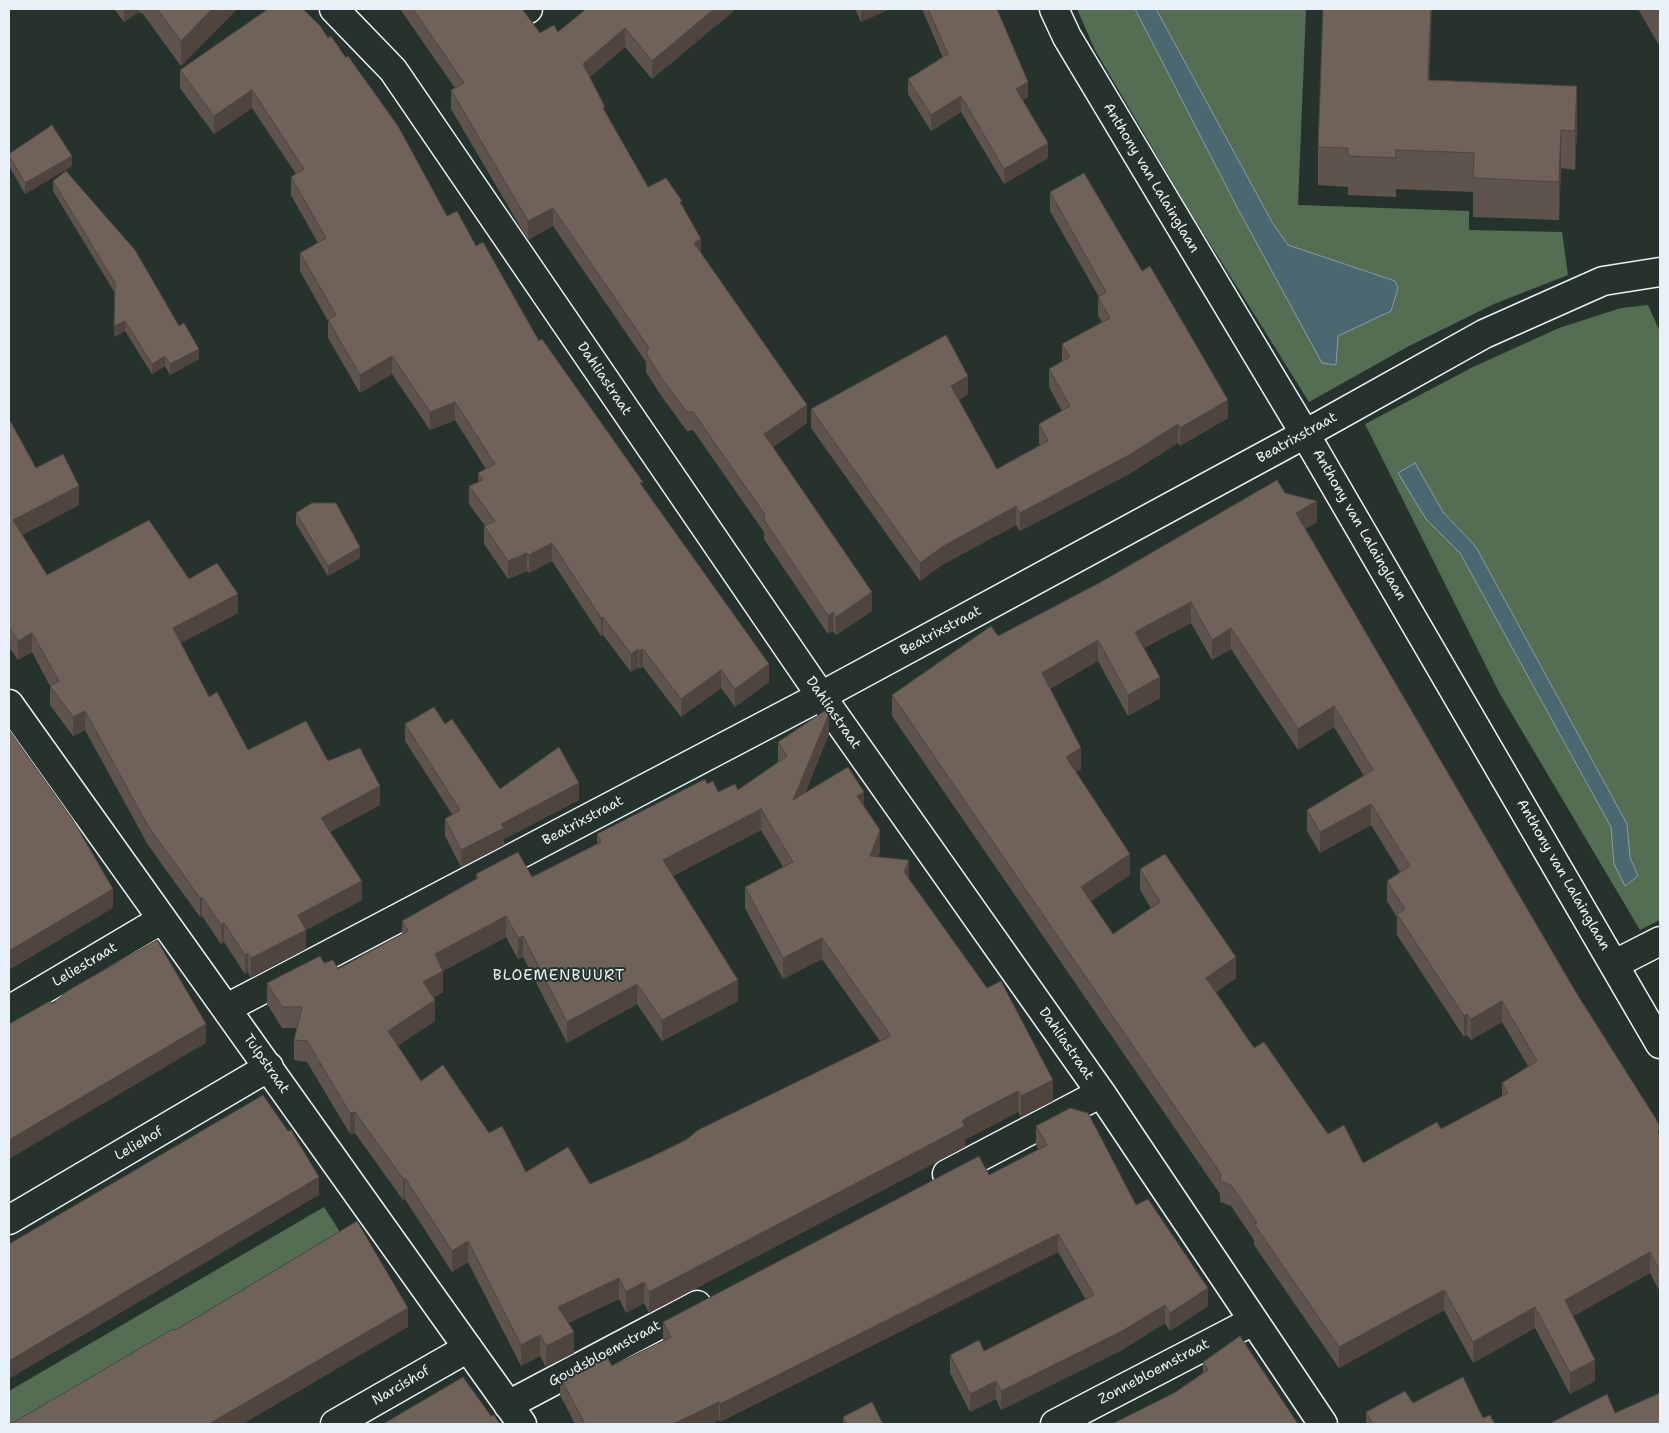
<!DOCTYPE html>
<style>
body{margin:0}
#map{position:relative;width:1669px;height:1433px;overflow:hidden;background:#26332d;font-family:"Shantell Sans",sans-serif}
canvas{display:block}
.frame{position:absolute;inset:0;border:10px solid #e8f1f8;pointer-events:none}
</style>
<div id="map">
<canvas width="1669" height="1433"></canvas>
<div class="frame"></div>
</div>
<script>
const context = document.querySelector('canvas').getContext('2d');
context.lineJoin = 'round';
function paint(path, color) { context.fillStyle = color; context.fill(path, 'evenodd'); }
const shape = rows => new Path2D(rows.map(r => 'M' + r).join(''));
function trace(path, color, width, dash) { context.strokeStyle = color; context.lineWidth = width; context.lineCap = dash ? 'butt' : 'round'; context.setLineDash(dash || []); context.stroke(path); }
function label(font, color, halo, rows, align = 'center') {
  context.font = font + ' "Shantell Sans",sans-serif'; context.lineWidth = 4; context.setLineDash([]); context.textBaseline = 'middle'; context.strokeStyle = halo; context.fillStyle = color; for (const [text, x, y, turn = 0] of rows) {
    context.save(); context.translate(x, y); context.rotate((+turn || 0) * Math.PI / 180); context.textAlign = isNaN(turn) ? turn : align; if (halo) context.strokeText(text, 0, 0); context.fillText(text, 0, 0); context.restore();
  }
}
const green = shape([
 [1077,9,1135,9,1238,209,1275,275,1336,365,1338,336,1391,311,1398,288,1395,281,1288,245,1272,222,1156,9,1306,9,1298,205,1469,211,1469,230,1562,232,1568,275,1494,304,1409,346,1309,402,1189,210,1095,50],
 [1648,305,1660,332,1660,920,1640,930,1500,694,1365,424,1473,367,1559,328,1621,308],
 [1415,464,1443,512,1476,547,1627,824,1630,857,1638,876,1614,864,1611,827,1460,553,1398,473],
 [324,1207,342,1235,20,1424,9,1424,9,1391]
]);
const water = shape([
 [1135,9,1156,9,1272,222,1288,245,1395,281,1398,288,1391,311,1338,336,1336,365,1322,363,1238,209,1135,9],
 [1415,463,1443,512,1476,547,1627,824,1630,857,1638,876,1625,886,1614,864,1611,827,1460,553,1426,519,1398,473,1415,463]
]);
const minor = shape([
 [334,9,393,70,821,696,1101,1093,1323,1424],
 [527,9,528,9],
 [1054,9,1067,37,1305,434,1660,1044],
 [9,704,522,1424],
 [1615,964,1660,941],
 [227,1008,821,696,1305,434,1484,334,1603,281,1660,272],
 [9,1010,161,920],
 [947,1174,1101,1093],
 [9,1220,269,1067],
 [508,1405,697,1305],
 [335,1424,468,1348],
 [1055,1424,1253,1321]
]);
const wall = shape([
 [114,9,237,9,181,66,143,14,139,12,124,22],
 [268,9,447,216,476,246,539,341,643,487,769,682,735,707,721,688,681,717,643,667,639,669,638,667,631,672,603,635,601,636,552,561,529,573,527,571,508,579,484,544,484,526,485,526,469,504,469,486,478,482,478,473,486,469,455,420,430,430,392,374,360,393,328,338,328,321,300,271,300,253,318,243,291,195,291,177,296,174,252,108,214,134,180,88,180,70],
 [400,9,522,9,540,33,558,32,586,9,736,9,652,79,625,47,590,77,605,112,648,187,682,206,701,253,807,423,773,447,872,611,836,635,833,631,828,634,764,539,764,532,693,430,687,431,662,397,646,372,646,362,553,226,528,240,451,109,451,90,455,88],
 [855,9,890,9,861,22],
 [922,9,997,9,1028,97,1023,100,1048,158,1004,184,961,112,931,131,908,94,908,79,943,58],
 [1638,9,1660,9,1660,47],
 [1430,80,1577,125,1575,170,1561,168,1559,220,1473,217,1473,192,1396,189,1396,197,1348,195,1348,187,1318,185,1318,147],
 [9,154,72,166,25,194,9,166],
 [53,181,199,359,170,375,165,366,152,374,125,331,114,337,115,293,53,191],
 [1050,192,1228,418,1180,446,1178,443,1129,474,1020,531,1016,525,942,565,920,581,811,428,811,409,968,394,959,400,997,469,1040,445,1039,443,1039,424,1062,411,1049,387,1049,369,1062,361,1062,344,1102,322,1098,316,1098,297,1099,297,1050,211],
 [9,419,36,468,79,505,22,535,47,575,189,579,238,613,181,643,209,697,248,750,328,761,380,805,330,832,362,900,306,930,306,949,251,978,248,972,245,974,224,942,221,944,202,916,200,917,148,845,85,730,73,736,50,705,50,686,32,652,18,660,9,647],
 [1285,493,1317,522,1305,529,1660,1136,1660,1292,1650,1273,1573,1316,1595,1381,1570,1394,1535,1328,1473,1363,1444,1310,1339,1368,1254,1245,1254,1240,1231,1206,1220,1202,1220,1194,892,716,892,695,998,636],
 [1191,623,1212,660,1231,649,1298,750,1334,727,1364,776,1307,810,1307,831,1320,853,1371,825,1400,872,1387,881,1387,901,1397,917,1397,935,1464,1037,1467,1035,1471,1040,1502,1022,1528,1066,1502,1083,1502,1096,1441,1129,1363,1163,1328,1134,1254,1048,1216,992,1236,978,1140,869,1140,890,1151,908,1113,934,1090,901,1130,875,1076,772,1081,769,1050,689,1098,661,1128,716,1160,698,1144,648],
 [296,513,360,558,328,576,296,524],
 [405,724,445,724,500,789,579,800,504,839,504,845,461,867,445,836,445,819,452,814,405,741],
 [829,734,805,793,864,807,880,851,878,857,909,880,1053,1101,1021,1117,1018,1112,966,1139,965,1140,965,1147,649,1313,644,1303,626,1313,619,1299,568,1323,574,1353,546,1367,540,1356,521,1366,468,1262,452,1272,405,1199,403,1200,355,1133,350,1134,307,1062,294,1060,294,1040,297,1028,282,1028,267,1004,267,983,324,963,338,969,402,934,402,921,476,880,476,874,532,877,597,844,597,834,707,784,718,792,738,790,778,762,778,742],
 [761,830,783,867,745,887,745,908,783,979,822,959,880,1041,651,1157,590,1184,526,1172,489,1133,421,1081,397,1046,435,1021,433,998,443,992,443,971,506,937,518,959,523,957,567,1043,637,1004,662,1041,738,1001,673,876],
 [1036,1126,1136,1205,1208,1306,1170,1331,1165,1323,1122,1350,1001,1410,996,1399,970,1412,950,1373,950,1355,984,1351,1086,1300,1058,1252,720,1422,719,1420,711,1424,575,1424,560,1395,560,1377,612,1366,663,1341,663,1322,989,1175,1039,1150,1036,1145],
 [1203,1362,1298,1424,1174,1393,1203,1373],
 [1413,1403,1483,1418,1495,1424,1366,1424,1366,1412],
 [843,1417,883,1424,843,1424]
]);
const shadedWall = shape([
 [124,9,139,9,139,12,124,22],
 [212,9,237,9,181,66,181,41],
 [714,9,736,9,652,79,652,61],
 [861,9,890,9,861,22],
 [1431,9,1432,9,1428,119,1428,80],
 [625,28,625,47,583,83,583,64],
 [1028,82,1028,97,1016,104,1016,89],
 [1577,86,1577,125,1575,170,1575,131],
 [252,90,252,108,214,134,214,116],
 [961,96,961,112,931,131,931,115],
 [1561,130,1561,168,1559,220,1559,182],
 [1048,143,1048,158,1004,184,1004,169],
 [72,156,72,166,25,194,25,183],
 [553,208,553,226,528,240,528,221],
 [701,239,701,258,694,243],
 [125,321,125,331,114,337,114,326],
 [199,349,199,359,170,375,170,364],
 [165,356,165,366,152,374,152,364],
 [392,356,392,374,360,393,360,375],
 [968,376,968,394,951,404,951,386],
 [1228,400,1228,418,1180,446,1180,428],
 [455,402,455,420,430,430,430,412],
 [807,405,807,423,764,453,764,434],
 [1178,424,1178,443,1129,474,1020,531,1020,513],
 [79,486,79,505,13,540,13,520],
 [1317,501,1317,522,1296,534,1296,513],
 [1016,506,1016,525,942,565,920,581,920,563,942,547],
 [552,543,552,561,529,573,529,555],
 [360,547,360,558,328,576,328,566],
 [527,553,527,571,508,579,508,561],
 [872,592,872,611,836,635,836,617],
 [238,594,238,613,173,647,173,628],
 [1191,602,1191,623,1135,653,1135,632],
 [833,612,833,631,828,634,828,616],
 [603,617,603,635,601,636,601,618],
 [1231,628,1231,649,1212,660,1212,640],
 [32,633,32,652,18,660,18,641],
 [1098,640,1098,661,1042,693,1042,673],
 [638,649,638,667,631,672,631,654],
 [643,649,643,667,639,669,639,651],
 [769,664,769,682,735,707,735,689],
 [721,670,721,688,681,717,681,699],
 [1160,677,1160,698,1128,716,1128,695],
 [1334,706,1334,727,1298,750,1298,729],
 [85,711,85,730,73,736,73,717],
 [829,714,829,734,793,821,793,800],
 [1081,748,1081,769,1066,778,1066,757],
 [579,783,579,800,504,839,504,845,461,867,461,850,501,824],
 [380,786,380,805,321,837,321,818],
 [864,792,864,813,857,796],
 [1371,804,1371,825,1320,853,1320,832],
 [761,809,761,830,663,881,663,860],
 [880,830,880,851,870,877,870,856],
 [1130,854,1130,875,1081,908,1081,887],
 [909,860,909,881,904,872],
 [362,881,362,900,306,930,306,949,251,978,251,958,298,915],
 [113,889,113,908,9,970,9,951],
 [202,897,202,916,200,917,200,898],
 [506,916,506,937,435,975,435,954],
 [224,923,224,942,221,944,221,925],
 [523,936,523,957,518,959,518,938],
 [822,938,822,959,783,979,783,958],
 [248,953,248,972,245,974,245,955],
 [1236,957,1236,978,1206,998,1206,978],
 [443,971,443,992,423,1003,423,982],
 [738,980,738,1001,662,1041,662,1020],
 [637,984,637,1004,567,1043,567,1022],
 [435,1000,435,1021,388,1052,388,1031],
 [1502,1001,1502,1022,1471,1040,1471,1019],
 [1467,1014,1467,1035,1464,1037,1464,1016],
 [206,1024,206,1043,9,1159,9,1140],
 [1053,1080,1053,1101,1021,1117,1021,1096],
 [1018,1091,1018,1112,966,1139,965,1140,965,1147,649,1313,649,1292,962,1121,966,1118],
 [355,1112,355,1133,350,1134,350,1113],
 [319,1177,319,1195,9,1379,9,1361],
 [405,1178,405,1199,403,1200,403,1179],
 [1058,1234,1058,1252,720,1422,720,1404],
 [468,1241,468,1262,452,1272,452,1251],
 [1650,1252,1650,1273,1565,1321,1565,1300],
 [619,1278,619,1299,558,1328,558,1307],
 [644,1282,644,1303,626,1313,626,1292],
 [1208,1288,1208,1306,1170,1331,1170,1313],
 [1444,1290,1444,1310,1339,1368,1339,1347],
 [1165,1305,1165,1323,1122,1350,1001,1410,1001,1391],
 [1535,1307,1535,1328,1473,1363,1473,1342],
 [408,1308,408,1327,243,1424,209,1424],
 [574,1332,574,1353,546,1367,546,1346],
 [540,1335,540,1356,521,1366,521,1345],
 [1595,1360,1595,1381,1570,1394,1570,1373],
 [996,1381,996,1399,970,1412,970,1394],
 [719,1402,719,1420,711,1424,673,1424]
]);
const building = shape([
 [157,9,212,9,181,41,157,9],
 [268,9,303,9,321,27,328,38,331,36,346,58,348,56,398,126,447,216,457,211,476,246,483,242,539,341,542,339,643,482,640,483,769,664,735,689,721,670,681,699,643,649,639,651,638,649,631,654,603,617,601,618,552,543,529,555,527,553,508,561,484,526,495,521,469,486,483,480,478,473,495,464,455,402,430,412,392,356,360,375,328,320,336,315,300,253,326,238,291,177,304,169,252,90,214,116,180,70,268,9],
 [413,9,522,9,540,33,554,25,558,32,586,9,714,9,652,61,625,28,583,64,605,107,603,108,648,187,666,178,682,201,680,202,701,239,694,243,807,405,764,434,872,592,836,617,833,612,828,616,764,520,765,515,693,412,687,412,662,379,646,353,649,348,553,208,528,221,451,90,464,83,413,9],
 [928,9,997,9,1028,82,1016,89,1048,143,1004,169,961,96,931,115,908,79,948,54,928,9],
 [1323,9,1431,9,1428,80,1577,86,1575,131,1561,130,1559,182,1473,178,1474,153,1396,150,1396,158,1348,156,1348,148,1318,147,1323,9],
 [52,125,72,156,25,183,9,156,9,154,52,125],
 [66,171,135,250,179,326,184,323,199,349,170,364,165,356,152,364,125,321,114,326,115,283,53,181,66,171],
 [1084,173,1142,271,1150,266,1228,400,1180,428,1178,424,1129,455,1020,513,1016,506,942,547,920,563,811,409,946,335,968,376,951,386,997,469,1048,441,1039,424,1070,406,1049,369,1070,357,1062,344,1110,318,1098,297,1106,292,1050,192,1084,173],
 [9,419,36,468,63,454,79,486,13,520,47,575,149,520,189,579,217,563,238,594,173,628,209,697,217,692,248,750,306,721,328,761,360,748,380,786,321,818,362,881,298,915,306,930,251,958,248,953,245,955,224,923,221,925,202,897,200,898,148,826,85,711,73,717,50,686,59,681,32,633,18,641,9,627,9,419],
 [1277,480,1285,493,1317,501,1296,513,1577,994,1656,1119,1660,1127,1658,1132,1660,1136,1660,1271,1650,1252,1565,1300,1595,1360,1570,1373,1535,1307,1473,1342,1444,1290,1339,1347,1254,1224,1257,1223,1231,1185,1220,1181,1221,1174,892,695,991,626,998,636,1101,582,1277,480],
 [1191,602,1212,640,1231,628,1298,729,1334,706,1373,770,1307,810,1320,832,1371,804,1410,866,1387,881,1405,909,1397,914,1464,1016,1467,1014,1471,1019,1502,1001,1537,1061,1502,1083,1508,1093,1441,1129,1437,1122,1363,1163,1344,1125,1328,1134,1264,1042,1254,1048,1206,978,1236,957,1165,854,1140,869,1160,902,1113,934,1081,887,1130,854,1066,757,1081,748,1042,673,1098,640,1128,695,1160,677,1135,632,1191,602],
 [312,503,336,503,360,547,328,566,296,513,312,503],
 [434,707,445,724,452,719,500,789,559,747,579,783,501,824,504,828,461,850,445,819,460,810,405,724,434,707],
 [826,710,829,714,793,800,848,767,864,792,857,796,880,830,870,856,909,860,904,872,987,988,1001,981,1053,1080,1021,1096,1018,1091,966,1118,962,1121,965,1126,649,1292,644,1282,626,1292,619,1278,558,1307,574,1332,546,1346,540,1335,521,1345,468,1241,452,1251,405,1178,403,1179,355,1112,350,1113,307,1041,294,1040,302,1007,282,1007,267,983,320,956,324,963,333,960,338,969,408,931,402,921,478,878,476,874,518,852,532,877,601,842,597,834,705,779,707,784,713,781,718,792,735,784,738,790,787,756,778,742,826,710],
 [761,809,793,862,745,887,783,958,822,938,891,1036,698,1130,686,1140,651,1157,590,1184,568,1147,526,1172,502,1126,489,1133,443,1065,421,1081,388,1031,435,1000,423,982,443,971,435,954,506,916,518,938,523,936,567,1022,637,984,662,1020,738,980,663,860,761,809],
 [9,730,73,820,113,889,9,951,9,730],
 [157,940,206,1024,9,1140,9,1024,50,1001,52,1004,69,990,157,940],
 [263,1095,288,1131,291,1130,319,1177,9,1361,9,1244,263,1095],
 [1070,1108,1088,1113,1136,1205,1148,1199,1208,1288,1170,1313,1165,1305,1122,1331,1001,1391,996,1381,970,1394,950,1355,979,1340,984,1351,1094,1295,1058,1234,720,1404,719,1402,673,1424,585,1424,560,1377,606,1355,612,1366,671,1337,663,1322,979,1156,989,1175,1047,1145,1036,1126,1070,1108],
 [357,1221,408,1308,209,1424,11,1424,173,1329,176,1330,357,1221],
 [1240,1336,1298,1424,1112,1424,1174,1393,1208,1370,1203,1362,1240,1336],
 [463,1377,491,1416,494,1415,500,1424,383,1424,463,1377],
 [1463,1377,1483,1418,1490,1415,1495,1424,1373,1424,1366,1412,1405,1391,1413,1403,1463,1377],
 [1660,1393,1660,1424,1549,1424,1607,1394,1615,1413,1660,1393],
 [872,1402,883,1424,847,1424,843,1417,872,1402]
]);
const streetNames = [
 ["Anthony van Lalainglaan",1151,178,59],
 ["Dahliastraat",604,379,56],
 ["Beatrixstraat",1297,438,-29],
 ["Anthony van Lalainglaan",1359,525,60],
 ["Beatrixstraat",941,631,-28],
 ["Dahliastraat",833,713,55],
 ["Beatrixstraat",583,821,-28],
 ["Anthony van Lalainglaan",1563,875,60],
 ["Leliestraat",85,965,-31],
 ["Dahliastraat",1066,1044,55],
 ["Tulpstraat",266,1064,55],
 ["Leliehof",139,1144,-30],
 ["Goudsbloemstraat",605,1354,-28],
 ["Zonnebloemstraat",1154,1372,-28],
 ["Narcishof",401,1386,-30]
];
const neighbourhoodNames = [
 ["BLOEMENBUURT",559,976]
];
paint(green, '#556d52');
paint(water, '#4b6871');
trace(water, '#8a9fa7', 1);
trace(minor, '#e8f1f8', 31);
trace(minor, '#26332d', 28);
paint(wall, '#5f544d');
paint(shadedWall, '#4d453e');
paint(building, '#6e6259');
trace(building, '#4d453e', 1);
label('14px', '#e8f1f8', '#26332d', streetNames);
context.letterSpacing = '1px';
label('15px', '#e8f1f8', '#26332d', neighbourhoodNames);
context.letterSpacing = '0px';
</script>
